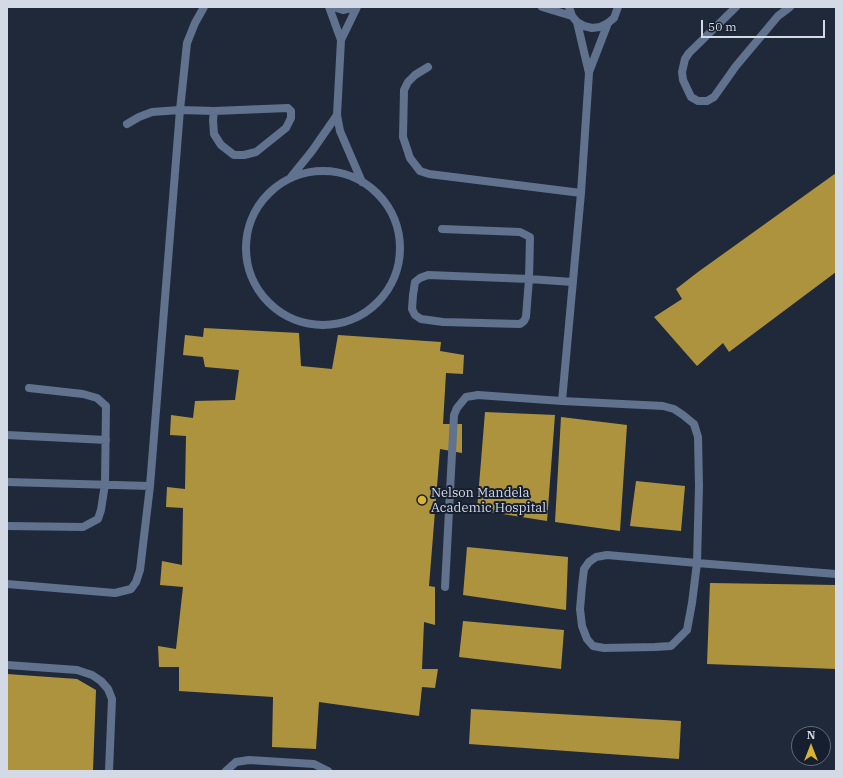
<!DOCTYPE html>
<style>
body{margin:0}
#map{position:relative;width:843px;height:778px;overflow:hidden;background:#202939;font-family:"IBM Plex Serif",serif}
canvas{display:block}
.frame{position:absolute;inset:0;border:8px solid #d4dae5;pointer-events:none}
.north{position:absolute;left:791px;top:726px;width:40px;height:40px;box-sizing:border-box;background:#161f2f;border:1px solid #626a78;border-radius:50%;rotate:0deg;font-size:11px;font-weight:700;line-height:16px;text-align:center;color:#d4dae5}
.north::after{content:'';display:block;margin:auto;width:14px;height:18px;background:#d9b334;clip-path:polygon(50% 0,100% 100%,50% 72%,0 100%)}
.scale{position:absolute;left:701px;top:20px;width:124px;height:18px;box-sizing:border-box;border:2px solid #d4dae5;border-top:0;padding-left:5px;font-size:12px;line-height:14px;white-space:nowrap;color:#d4dae5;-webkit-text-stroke:3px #161f2f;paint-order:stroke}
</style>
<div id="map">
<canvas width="843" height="778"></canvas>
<div class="frame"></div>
<div class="north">N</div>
<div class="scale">50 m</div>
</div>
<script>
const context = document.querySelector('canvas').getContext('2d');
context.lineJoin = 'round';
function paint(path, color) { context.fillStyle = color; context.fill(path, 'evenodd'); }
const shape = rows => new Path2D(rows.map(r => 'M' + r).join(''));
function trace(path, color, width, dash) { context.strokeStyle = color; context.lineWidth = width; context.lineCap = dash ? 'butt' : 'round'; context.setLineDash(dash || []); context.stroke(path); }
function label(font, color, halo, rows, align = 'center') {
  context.font = font + ' "IBM Plex Serif",serif'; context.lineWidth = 4; context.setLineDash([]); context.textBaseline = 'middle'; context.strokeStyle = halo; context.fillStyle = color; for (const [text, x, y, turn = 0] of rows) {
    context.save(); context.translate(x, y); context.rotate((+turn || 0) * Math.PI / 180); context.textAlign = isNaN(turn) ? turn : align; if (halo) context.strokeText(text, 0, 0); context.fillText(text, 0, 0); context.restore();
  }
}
const building = shape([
 [836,173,836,272,729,352,723,343,697,366,654,317,682,299,676,289,698,272],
 [204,328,299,333,301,366,332,369,338,335,441,342,440,351,464,355,463,374,446,373,443,424,462,424,462,453,440,449,429,586,435,587,435,625,424,622,422,669,438,669,435,688,422,687,419,716,319,702,316,749,272,747,273,697,179,691,179,667,159,667,158,646,176,649,183,587,160,585,162,561,182,565,183,508,166,507,167,487,185,489,186,436,170,435,171,415,193,418,195,401,235,400,239,370,205,367,203,357,183,355,185,335,203,337],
 [485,412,555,415,547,521,477,510],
 [561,417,627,425,620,531,555,522],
 [636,481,685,486,681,531,630,526],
 [467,547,568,557,566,610,463,595],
 [710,583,836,585,836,669,707,664],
 [463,621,564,630,561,669,459,657],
 [7,674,77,679,96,690,93,771,7,771],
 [471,709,681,721,679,759,469,744]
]);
const service = shape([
 [329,7,341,40],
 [333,7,343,10,355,7],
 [357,7,341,40,337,115,340,131,362,182],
 [542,7,572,16],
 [569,7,572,16,577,22,584,26,592,28,600,27,608,23,614,18,618,7],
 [736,7,689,53,685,59,682,72,683,80,691,97,698,101,707,101,714,97,736,66,778,16,790,7],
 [577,22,589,73,581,193,562,401,663,406,674,409,683,415,694,424,698,437,699,486,697,563,692,603,687,630,671,646,655,647,604,648,593,646,587,639,582,626,580,609,582,586,584,569,589,562,596,557,607,555,697,563,836,574],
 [428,67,415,75,408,82,404,90,403,137,410,158,420,171,429,174,581,193],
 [589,72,608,23],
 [127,124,139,117,152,112,180,110,214,111,288,108,291,111,291,118,286,128,256,152,244,155,234,155,221,145,214,134,213,120,214,111],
 '246 248a77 77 0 1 1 154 0a77 77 0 1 1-154 0Z',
 [291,177,312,151,337,115],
 [442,229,520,232,530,237,529,279,526,317,524,321,520,324,443,322,421,319,415,315,412,309,413,295,415,282,420,278,428,275,529,279,573,282],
 [7,435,106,440],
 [7,482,150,486],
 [7,526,83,527,98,519,101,510,105,484,106,406,97,398,83,394,29,388],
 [7,584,115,593,131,589,136,582,140,570,150,486,180,110,187,43,195,23,204,7],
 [445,587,454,415,457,408,466,397,478,395,562,401],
 [7,665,77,670,92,675,101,681,108,689,112,699,109,771],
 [226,771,236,762,249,760,314,764,328,771]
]);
const markers = [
 [422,500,5,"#d9b334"]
];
const poiNames = [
 ["Nelson Mandela",431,493],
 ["Academic Hospital",431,508]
];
paint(building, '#ae933f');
trace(service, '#61728e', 8);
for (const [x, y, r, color] of markers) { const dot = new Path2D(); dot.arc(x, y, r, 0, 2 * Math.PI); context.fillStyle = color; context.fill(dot); trace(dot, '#161f2f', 1.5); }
label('13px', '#d4dae5', '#161f2f', poiNames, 'left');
</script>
